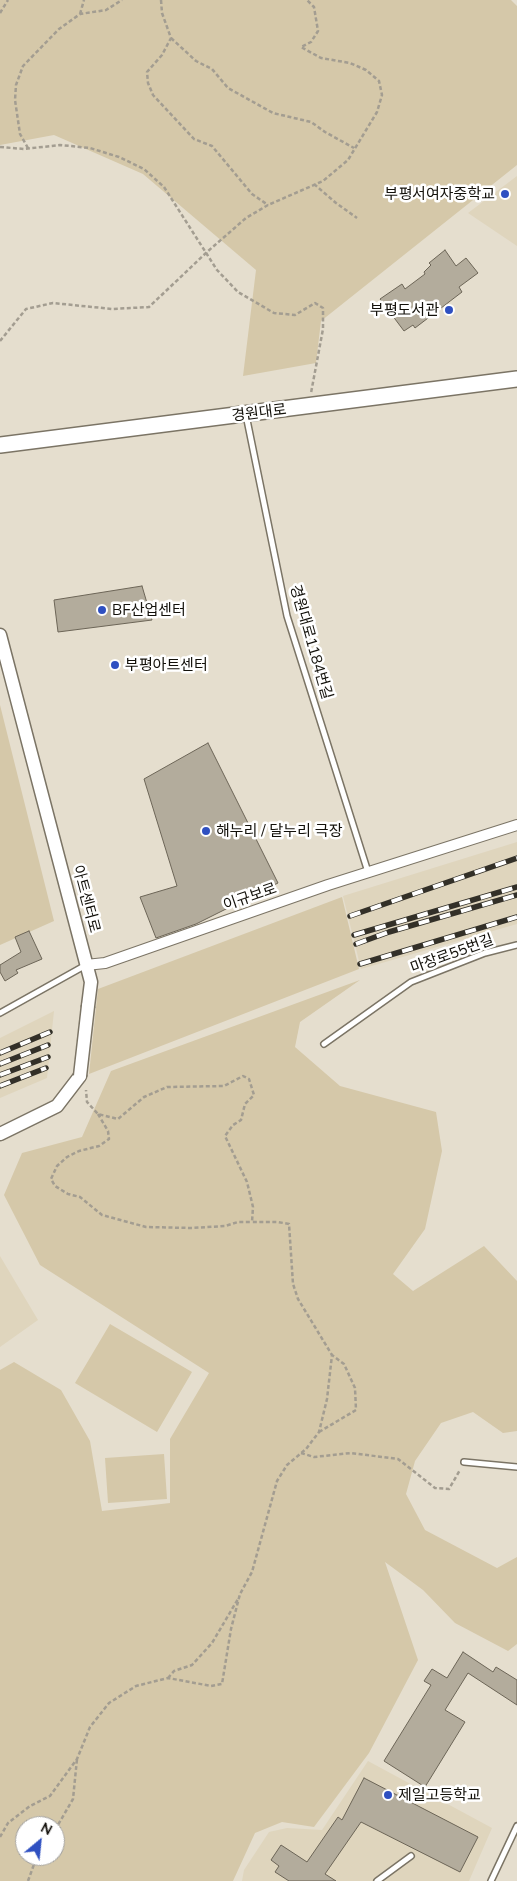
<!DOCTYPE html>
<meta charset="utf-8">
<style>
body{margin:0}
#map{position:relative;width:517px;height:1881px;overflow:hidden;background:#e5dece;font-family:Mulish,sans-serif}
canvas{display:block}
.north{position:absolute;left:15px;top:1816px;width:50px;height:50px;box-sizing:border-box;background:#fff;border:1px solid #a09f9d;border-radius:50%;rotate:28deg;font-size:14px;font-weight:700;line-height:20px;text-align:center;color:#12100a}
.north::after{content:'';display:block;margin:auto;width:18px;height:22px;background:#2f50c1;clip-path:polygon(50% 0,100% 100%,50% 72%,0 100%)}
</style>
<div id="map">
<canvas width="517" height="1881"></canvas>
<div class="north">N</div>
</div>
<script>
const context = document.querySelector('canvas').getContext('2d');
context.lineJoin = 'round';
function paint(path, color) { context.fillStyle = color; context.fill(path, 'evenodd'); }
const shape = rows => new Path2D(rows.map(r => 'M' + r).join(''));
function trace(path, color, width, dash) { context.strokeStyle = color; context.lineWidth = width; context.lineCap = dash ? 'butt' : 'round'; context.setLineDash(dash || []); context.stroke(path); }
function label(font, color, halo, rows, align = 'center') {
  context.font = font + ' Mulish,"Noto Sans KR",sans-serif'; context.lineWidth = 5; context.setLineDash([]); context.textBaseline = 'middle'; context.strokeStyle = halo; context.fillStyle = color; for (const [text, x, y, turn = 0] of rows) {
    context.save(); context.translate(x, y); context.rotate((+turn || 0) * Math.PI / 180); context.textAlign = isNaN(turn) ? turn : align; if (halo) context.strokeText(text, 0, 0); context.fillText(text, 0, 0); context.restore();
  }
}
const built = shape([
 [517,176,517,246,468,213],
 [517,842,517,924,361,969,343,896],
 [54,1011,47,1078,0,1098,0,1038],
 [0,1256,38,1320,0,1347],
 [368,1761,492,1828,469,1881,242,1881,244,1870,269,1832,287,1828,322,1830]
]);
const green = shape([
 [0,0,511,0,517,6,517,165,321,321,316,363,243,376,256,270,143,174,54,135,0,145],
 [0,705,54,921,0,945],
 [342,897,359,969,89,1074,98,989],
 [360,980,300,1022,295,1047,340,1086,436,1112,442,1151,425,1229,393,1274,413,1291,484,1246,517,1281,517,1431,503,1433,473,1412,441,1423,415,1461,406,1494,425,1530,497,1568,517,1557,517,1644,508,1651,455,1623,423,1590,385,1562,418,1660,369,1753,314,1827,282,1822,255,1833,233,1881,0,1881,0,1370,14,1362,61,1390,90,1441,102,1511,170,1503,170,1439,209,1373,40,1265,4,1195,22,1153,82,1137,111,1071],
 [25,1826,55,1826,55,1856,25,1856],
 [110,1324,192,1372,157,1432,75,1383],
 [164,1454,167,1499,108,1503,105,1458]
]);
const building = shape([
 [445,250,456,266,466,258,478,273,459,287,462,292,415,328,413,325,404,331,380,299,402,284,405,289,425,274,424,272,431,265,429,263,445,250],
 [142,586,152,620,58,632,54,600,142,586],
 [208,743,278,883,196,924,156,938,140,897,177,886,144,779,208,743],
 [29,931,42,959,16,970,18,973,5,981,0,972,0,965,21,952,15,937,29,931],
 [463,1652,493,1672,496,1667,517,1680,517,1705,468,1673,445,1710,465,1722,425,1787,384,1761,431,1685,424,1681,432,1669,447,1678,463,1652],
 [364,1778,478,1837,460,1872,361,1822,325,1874,336,1881,289,1881,275,1872,279,1866,271,1860,281,1845,307,1862,338,1817,342,1820,364,1778]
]);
const path = shape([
 [161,0,162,13,171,38,162,55,147,72,148,83,153,95,194,139,212,146,252,194,268,205],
 [0,13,8,0],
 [80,14,84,0],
 [171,38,196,61,212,69,228,88,273,113,311,122,325,132,354,148],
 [0,147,24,149,60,145,90,148,119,157,144,169,164,187,217,270,238,292,274,313,295,315,315,303,323,308,323,329,311,393],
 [28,148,20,134,15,100,16,85,23,66,59,29,80,14,106,10,122,0],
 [314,184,336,203,357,218],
 [0,341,26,309,53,303,112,309,149,307,207,252,246,218,268,205,323,181,348,160,377,112,382,95,379,81,366,70,350,63,321,58,301,47,311,42,318,31,314,7,307,0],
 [98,1114,108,1131,109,1139,99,1146,79,1151,67,1157,57,1166,51,1179,55,1186,68,1194,80,1197,102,1215,146,1227,192,1228,225,1226,238,1222,252,1222],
 [319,1432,356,1410,355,1388,344,1364,332,1355],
 [301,1453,314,1457,351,1453,398,1459,435,1488,449,1489,460,1470],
 [168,1678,174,1671,192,1665,212,1643,238,1599],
 [55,1830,73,1799,77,1759],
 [0,1837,8,1823,30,1806,50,1796,77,1759,90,1727,109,1703,136,1686,168,1678,211,1686,222,1684,231,1629,240,1594,252,1572,277,1481,287,1465,306,1449,319,1432,327,1399,332,1355,298,1299,293,1284,289,1224,278,1222,252,1222,253,1207,247,1182,225,1136,233,1125,241,1120,245,1104,254,1095,249,1079,243,1076,224,1086,167,1087,144,1097,118,1119,98,1114,87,1102,86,1090],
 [28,1881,37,1856]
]);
const service = shape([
 [246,415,287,616,368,872],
 [0,1013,86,965],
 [324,1044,411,982,485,953,517,945],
 [464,1462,517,1467],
 [377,1881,411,1856],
 [491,1881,517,1826]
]);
const minor = shape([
 [86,965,105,963,328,885,517,825]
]);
const tertiary = shape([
 [0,635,91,982,88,1006],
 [0,1134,57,1106,80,1076]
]);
const secondary = shape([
 [0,445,517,379]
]);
const rail = shape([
 [350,916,517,858],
 [354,935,517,887],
 [356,944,389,932,517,895],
 [360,964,517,917],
 [0,1053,50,1032],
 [0,1064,48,1045],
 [0,1075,48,1057],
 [0,1086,46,1068]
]);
const tertiaryBridge = shape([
 [80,1076,88,1006]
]);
const markers = [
 [505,194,5,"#2f50c1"],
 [449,310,5,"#2f50c1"],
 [102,610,5,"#2f50c1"],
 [115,665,5,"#2f50c1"],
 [206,831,5,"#2f50c1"],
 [388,1795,5,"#2f50c1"]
];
const poiNames = [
 ["부평서여자중학교",495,194,"right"],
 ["부평도서관",439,310,"right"],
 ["BF산업센터",112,610],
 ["부평아트센터",125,665],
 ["해누리 / 달누리 극장",216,831],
 ["제일고등학교",398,1795]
];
const streetNames = [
 ["경원대로",259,413,-7],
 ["경원대로1184번길",311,642,74],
 ["이규보로",250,897,-19],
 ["아트센터로",86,899,75],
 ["마장로55번길",452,954,-20]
];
paint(built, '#dfd5bd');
paint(green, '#d5c8a9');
paint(building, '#b3ac9c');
trace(building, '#6c6557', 1);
trace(service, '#7b7465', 8);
trace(minor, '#7b7465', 12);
trace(tertiary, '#7b7465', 15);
trace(secondary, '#7b7465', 18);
trace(path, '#a39d91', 2.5, [4, 2.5]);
trace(service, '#fff', 5);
trace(minor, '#fff', 10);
trace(tertiary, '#fff', 12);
trace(secondary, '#fff', 15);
trace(rail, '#333028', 5.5);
trace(rail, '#fff', 4, [11]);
trace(tertiaryBridge, '#7b7465', 15, []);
trace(tertiaryBridge, '#fff', 12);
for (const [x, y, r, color] of markers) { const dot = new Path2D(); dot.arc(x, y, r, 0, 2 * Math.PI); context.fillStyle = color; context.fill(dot); trace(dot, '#fff', 2); }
label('15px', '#12100a', '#fff', poiNames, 'left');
label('15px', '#12100a', '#fff', streetNames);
</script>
